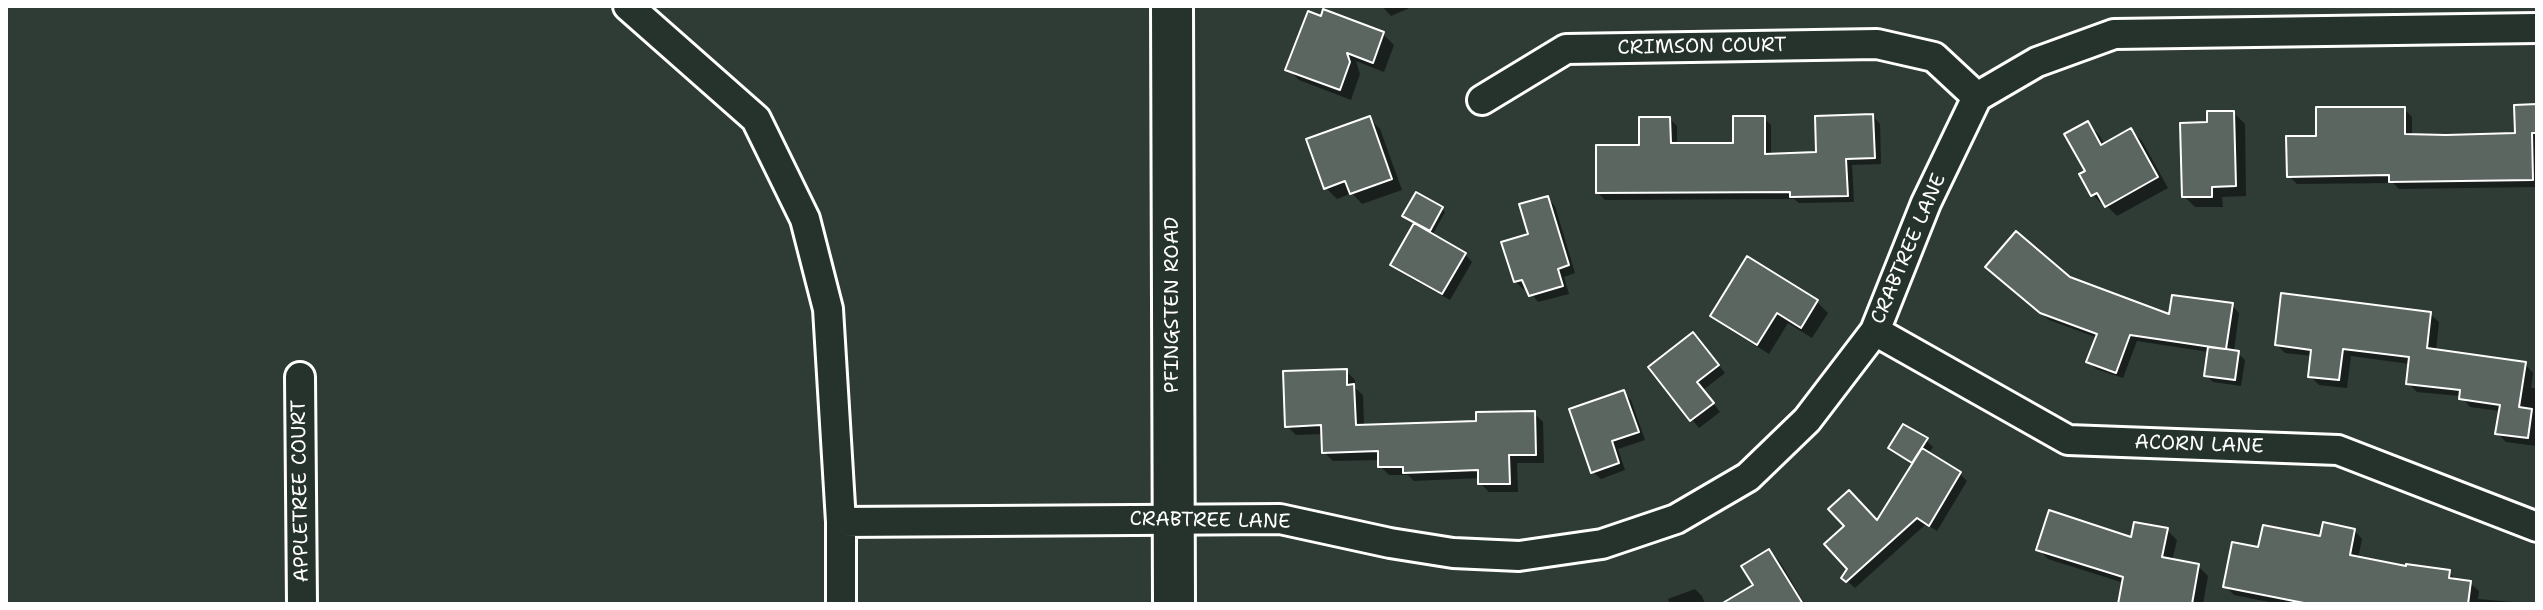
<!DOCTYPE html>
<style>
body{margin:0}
#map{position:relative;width:2543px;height:610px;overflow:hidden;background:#2f3b35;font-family:"Shantell Sans",sans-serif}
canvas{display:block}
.frame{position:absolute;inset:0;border:8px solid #fff;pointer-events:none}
</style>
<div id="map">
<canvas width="2543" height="610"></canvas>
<div class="frame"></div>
</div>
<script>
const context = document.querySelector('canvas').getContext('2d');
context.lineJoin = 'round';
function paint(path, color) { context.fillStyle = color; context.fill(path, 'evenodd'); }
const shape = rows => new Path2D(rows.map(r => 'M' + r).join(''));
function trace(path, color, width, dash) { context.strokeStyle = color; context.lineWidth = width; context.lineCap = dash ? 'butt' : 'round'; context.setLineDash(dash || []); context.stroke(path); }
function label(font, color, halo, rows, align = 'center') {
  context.font = font + ' "Shantell Sans",sans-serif'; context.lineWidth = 6; context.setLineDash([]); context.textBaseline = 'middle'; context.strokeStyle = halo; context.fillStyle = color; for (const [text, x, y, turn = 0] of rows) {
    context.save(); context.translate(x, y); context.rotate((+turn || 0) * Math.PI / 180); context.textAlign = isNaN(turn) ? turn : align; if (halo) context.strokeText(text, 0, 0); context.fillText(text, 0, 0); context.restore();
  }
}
const shadow = shape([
 [1382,6,1414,6,1391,16],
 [1383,34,1394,45,1384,72,1356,61,1360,74,1351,100,1299,80,1288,69],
 [2537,106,2537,187,2399,189,2393,183,2297,184,2289,176,2318,138,2404,109,2412,117,2412,136,2517,135],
 [2234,113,2245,124,2246,196,2222,197,2223,207,2195,207,2184,196,2209,124],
 [1873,116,1880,124,1881,164,1852,165,1854,202,1799,203,1794,199,1605,200,1598,193,1670,119,1677,126,1677,145,1735,145,1764,118,1771,125,1771,156,1818,154],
 [1369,118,1380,129,1402,190,1362,204,1352,193,1337,199,1326,188],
 [2088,124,2099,135,2105,145,2131,130,2142,141,2168,188,2117,216,2106,205,2104,206,2093,195,2088,172],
 [1548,198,1555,206,1575,273,1564,277,1569,294,1538,302,1527,288,1523,289,1515,281,1530,235],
 [1442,209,1445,212,1432,236,1465,254,1472,262,1450,300,1400,272,1392,264,1416,224,1404,216],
 [1748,259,1817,302,1828,313,1812,338,1788,323,1769,354,1724,326,1713,315],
 [1995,274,2069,278,2171,316,2232,305,2239,313,2234,352,2238,353,2245,360,2241,386,2213,382,2206,375,2209,352,2137,341,2123,378,2096,369,2089,362,2098,338,2049,320],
 [2430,314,2439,322,2436,351,2525,364,2533,373,2531,388,2537,388,2536,446,2506,442,2497,433,2501,411,2470,407,2461,396,2417,392,2408,383,2410,364,2351,356,2347,388,2319,385,2310,376,2313,356,2285,353,2277,345],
 [1700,342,1725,373,1703,390,1720,412,1699,428,1651,368],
 [1346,371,1355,380,1355,388,1363,395,1364,426,1478,423,1534,413,1543,422,1544,463,1517,463,1518,492,1489,492,1480,483,1480,478,1414,481,1408,475,1389,475,1380,466,1380,460,1333,461,1324,452,1323,434,1296,435,1287,426],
 [1623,392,1631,400,1645,440,1618,449,1625,470,1601,479,1593,472],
 [1926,440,1933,447,1928,454,1960,474,1967,481,1937,531,1926,524,1855,588,1844,578,1914,465,1890,448],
 [2167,530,2177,540,2172,561,2198,566,2208,576,2203,604,2123,604,2124,583,2048,559,2038,549,2133,540],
 [2354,530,2362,539,2358,559,2449,572,2457,581,2470,583,2479,591,2478,599,2537,604,2279,604,2234,595,2226,587,2260,550],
 [1769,551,1780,562,1805,604,1739,604,1756,586],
 [1695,589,1702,596,1705,604,1670,604,1668,599]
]);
const building = shape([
 [1323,9,1384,32,1373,63,1347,53,1350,62,1340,90,1285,70,1308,11,1321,16,1323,9],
 [2537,104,2537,133,2532,133,2533,180,2389,182,2389,175,2287,177,2286,136,2316,136,2316,107,2405,107,2405,134,2446,135,2515,133,2514,105,2537,104],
 [2207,111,2234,111,2236,186,2212,187,2212,197,2182,197,2180,123,2207,122,2207,111],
 [1873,114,1875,158,1846,159,1848,196,1790,197,1790,192,1596,193,1596,145,1639,145,1639,117,1670,117,1671,143,1733,143,1733,116,1765,116,1765,154,1816,152,1815,116,1873,114],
 [1370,116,1392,179,1350,194,1345,181,1324,189,1306,139,1370,116],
 [2088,121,2101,145,2131,128,2158,177,2105,207,2097,193,2091,196,2079,174,2085,171,2064,134,2088,121],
 [1416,192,1443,207,1430,231,1402,216,1416,192],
 [1548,196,1569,265,1558,269,1563,286,1529,296,1522,280,1514,282,1501,242,1528,234,1519,204,1548,196],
 [1414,223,1466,253,1442,294,1390,265,1414,223],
 [2016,231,2070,277,2169,314,2172,295,2233,303,2226,349,2239,351,2235,380,2204,376,2208,347,2225,349,2130,335,2116,373,2086,362,2097,334,2040,313,1985,267,2016,231],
 [1747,256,1818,300,1801,328,1777,313,1757,345,1710,316,1747,256],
 [2281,293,2431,312,2427,348,2526,362,2519,407,2532,409,2528,438,2495,434,2500,405,2459,399,2460,390,2406,384,2409,357,2343,349,2339,380,2308,377,2311,350,2275,345,2281,293],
 [1693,332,1719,365,1697,382,1714,403,1690,421,1648,367,1693,332],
 [1347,369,1347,385,1354,384,1356,425,1476,421,1476,412,1535,411,1536,455,1509,455,1510,484,1478,484,1478,470,1403,473,1403,467,1378,467,1378,451,1322,453,1321,425,1285,427,1283,371,1347,369],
 [1624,390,1639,432,1612,441,1619,463,1591,473,1569,409,1624,390],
 [1903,424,1928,438,1912,463,1888,448,1903,424],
 [1922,448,1961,472,1929,526,1917,518,1846,582,1841,578,1847,569,1824,544,1844,526,1828,509,1849,490,1877,520,1922,448],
 [2049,510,2131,537,2134,522,2168,528,2162,557,2199,564,2192,604,2118,604,2123,577,2036,550,2049,510],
 [2323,522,2355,529,2350,555,2406,566,2406,564,2450,570,2449,578,2471,581,2468,604,2309,604,2223,587,2232,542,2258,547,2263,525,2320,536,2323,522],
 [1769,549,1803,604,1721,604,1753,585,1741,566,1769,549]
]);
const street = shape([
 [628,6,756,119,805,219,828,309,841,522,841,604],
 [1482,100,1566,49,1877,44,1934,57,1977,97],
 [1875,331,2068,440,2338,450,2537,527],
 [300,377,302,604],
 [841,522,1280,519,1390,543,1453,553,1519,556,1602,544,1676,519,1748,477,1807,420,1875,331,1926,203,1977,97,2037,62,2114,34,2537,28]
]);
const secondary = shape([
 [1172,6,1174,604]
]);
const streetNames = [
 ["CRIMSON COURT",1702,47,-1],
 ["CRABTREE LANE",1909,249,-67],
 ["PFINGSTEN ROAD",1173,305,-90],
 ["ACORN LANE",2199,445,2],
 ["APPLETREE COURT",301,491,-91],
 ["CRABTREE LANE",1210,521,1]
];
paint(shadow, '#0007');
paint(building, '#5b6661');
trace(building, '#fff', 2);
trace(street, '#fff', 34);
trace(secondary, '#fff', 46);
trace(street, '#26332d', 28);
trace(secondary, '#26332d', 40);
label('20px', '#fff', '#26332d', streetNames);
</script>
